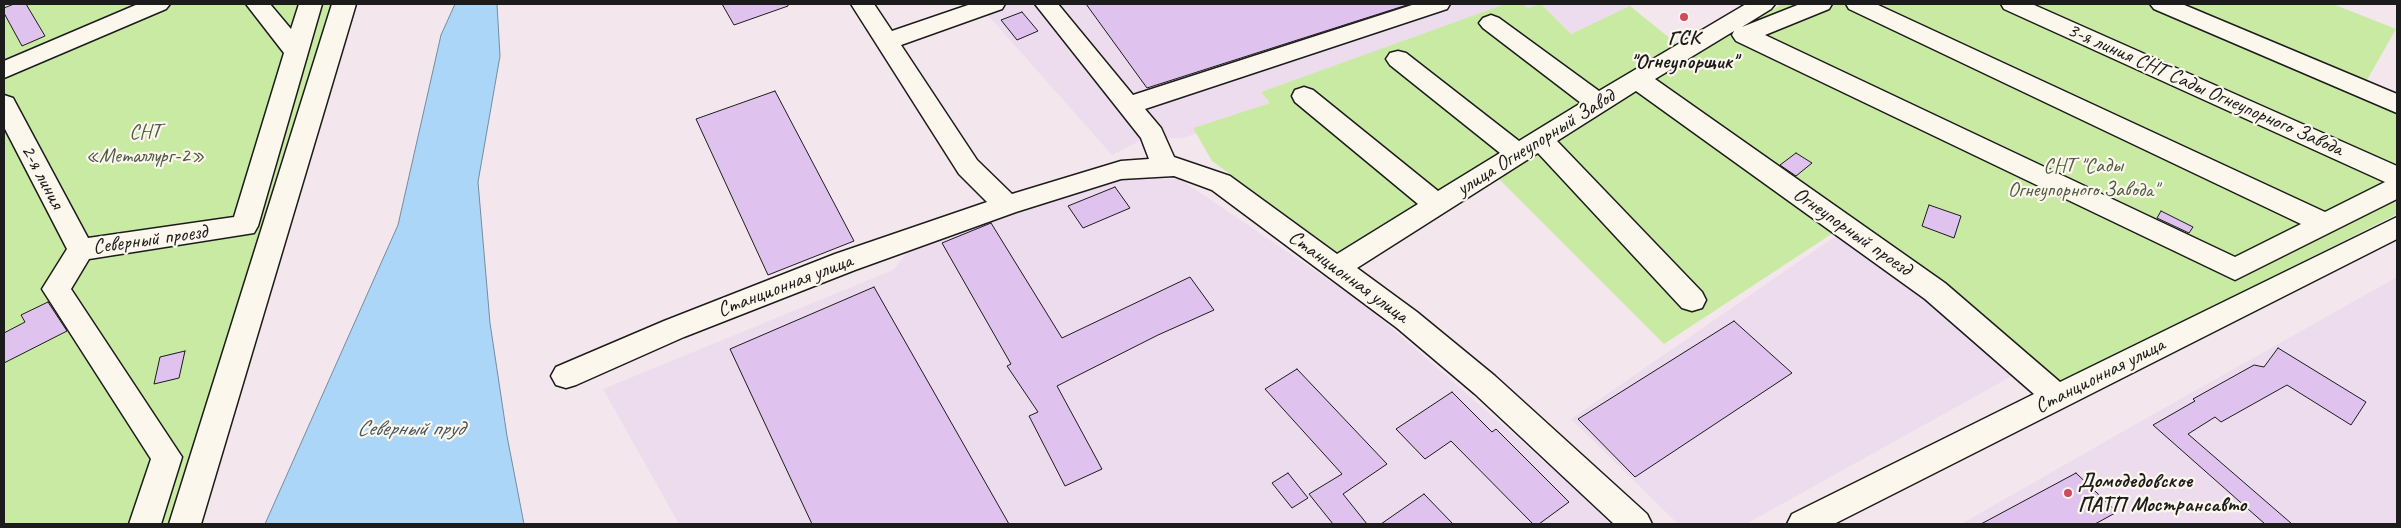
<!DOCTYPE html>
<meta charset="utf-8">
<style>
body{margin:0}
#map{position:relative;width:2401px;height:528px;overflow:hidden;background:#f3e7ed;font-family:Caveat,sans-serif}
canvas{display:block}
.frame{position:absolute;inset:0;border:5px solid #1c1c1c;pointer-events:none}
</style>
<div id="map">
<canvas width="2401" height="528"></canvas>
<div class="frame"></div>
</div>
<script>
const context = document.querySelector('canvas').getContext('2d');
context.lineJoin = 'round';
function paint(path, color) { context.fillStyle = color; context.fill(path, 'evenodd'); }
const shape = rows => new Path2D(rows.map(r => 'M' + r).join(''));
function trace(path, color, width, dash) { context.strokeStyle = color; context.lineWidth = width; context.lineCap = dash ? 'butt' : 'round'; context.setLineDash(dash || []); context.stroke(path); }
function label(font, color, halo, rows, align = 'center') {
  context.font = font + ' Caveat,sans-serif'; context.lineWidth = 4.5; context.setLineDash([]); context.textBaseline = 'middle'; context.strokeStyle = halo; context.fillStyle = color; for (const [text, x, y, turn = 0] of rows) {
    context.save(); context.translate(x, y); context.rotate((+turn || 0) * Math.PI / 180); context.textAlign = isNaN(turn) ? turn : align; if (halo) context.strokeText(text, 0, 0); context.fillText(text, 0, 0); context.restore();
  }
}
const built = shape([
 [978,4,1505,4,1261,92,1270,103,1193,128,1198,133,1182,138,1164,138,1159,131,1112,155],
 [1522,4,1636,4,1571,34,1541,4,1528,8],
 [1112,178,1180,179,1364,304,1616,524,679,524,603,389,893,270,910,249],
 [1840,233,1932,301,2012,376,1746,524,1678,524,1571,419],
 [2397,277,2397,524,1961,524,2143,420]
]);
const green = shape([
 [4,4,335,4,174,524,4,524],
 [1505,4,1522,4,1528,8,1541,4,1571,34,1630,6,1693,57,1782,4,2333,4,2396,29,2367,80,2397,93,2397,214,2057,386,1833,233,1664,344,1483,163,1337,252,1212,161,1193,128,1270,103,1261,92]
]);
const water = shape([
 [455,4,497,4,500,56,478,182,490,323,507,436,524,524,265,524,398,225,441,35,455,4]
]);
const building = shape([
 [14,4,26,4,45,36,22,46,4,13,4,8,14,4],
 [722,4,788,4,788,6,734,25,722,4],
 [1086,4,1410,4,1147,88,1086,4],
 [1022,12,1038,31,1017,40,1001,20,1022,12],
 [775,91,854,241,768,275,696,119,775,91],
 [1796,153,1812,163,1796,176,1780,165,1796,153],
 [1115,187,1130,208,1083,228,1068,206,1115,187],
 [1929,205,1961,216,1954,238,1922,226,1929,205],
 [2161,211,2193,227,2189,233,2157,218,2161,211],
 [991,223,1062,338,1190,277,1214,310,1158,335,1057,386,1102,469,1065,486,1029,416,1038,412,1007,366,1011,364,942,243,991,223],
 [874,287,1009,524,812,524,730,349,874,287],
 [48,302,67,331,4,363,4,333,25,322,21,315,48,302],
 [1734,321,1792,373,1635,477,1578,419,1734,321],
 [2278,348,2366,402,2351,425,2287,385,2221,422,2215,417,2188,434,2292,524,2265,524,2153,425,2195,401,2193,399,2254,365,2264,367,2278,348],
 [185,351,179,378,154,384,160,357,185,351],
 [1297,369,1387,464,1343,494,1367,524,1333,524,1309,494,1342,474,1265,389,1297,369],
 [1452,392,1492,432,1496,429,1569,502,1539,524,1533,524,1451,441,1425,459,1396,429,1452,392],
 [1288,473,1308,498,1292,508,1272,483,1288,473],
 [2076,473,2117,512,2095,524,1981,524,2076,473],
 [1424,494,1453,524,1381,524,1424,494]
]);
const minor = shape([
 [138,4,170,4,166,9,4,78,4,61,138,4],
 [246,4,270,4,291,29,299,4,322,4,258,226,254,233,89,259,71,289,182,457,161,524,129,524,151,459,42,289,67,249,4,127,4,95,13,98,88,238,234,217,284,53,246,4],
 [332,4,356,4,201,524,169,524,332,4],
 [851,4,874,4,892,31,971,4,1005,4,1002,9,901,45,977,160,1012,194,1121,161,1149,159,1141,138,1035,4,1058,4,1133,95,1415,4,1450,4,1447,9,1145,109,1161,128,1174,157,1230,176,1337,254,1418,204,1295,102,1292,96,1295,90,1304,87,1313,90,1438,191,1500,153,1390,65,1386,59,1390,53,1398,51,1406,53,1519,141,1581,103,1483,28,1479,23,1483,18,1491,15,1499,18,1599,91,1746,4,1775,4,1771,9,1742,27,1800,4,1832,4,1829,9,1765,35,2235,257,2301,224,1849,9,1846,4,1876,4,2325,212,2385,182,2004,9,2001,4,2032,4,2397,166,2397,199,2235,280,1736,41,1732,35,1734,31,1655,79,1945,283,2060,382,2397,217,2397,239,1834,524,1787,524,1792,514,2034,394,1925,299,1636,91,1557,141,1702,292,1706,300,1702,308,1692,311,1682,308,1538,153,1357,268,1417,312,1495,376,1647,514,1652,524,1614,524,1475,394,1397,328,1212,190,1174,176,1121,179,1016,212,855,270,684,337,576,385,566,388,556,385,551,376,556,367,664,321,835,254,987,202,959,174,851,4],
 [2150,4,2182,4,2397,94,2397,113,2154,9,2150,4]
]);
const markers = [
 [1684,17,5,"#d1495b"],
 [2068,493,5,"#d1495b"]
];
const poiNames = [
 ["ГСК",1684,38],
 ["\"Огнеупорщик\"",1684,62],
 ["Домодедовское",2078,481,"left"],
 ["ПАТП Мострансавто",2078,505,"left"]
];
const streetNames = [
 ["3-я линия СНТ Сады Огнеупорного Завода",2205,90,24],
 ["улица Огнеупорный Завод",1536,143,-32],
 ["2-я линия",42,177,62],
 ["Огнеупорный проезд",1852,232,35],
 ["Северный проезд",150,240,-8],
 ["Станционная улица",1348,277,36],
 ["Станционная улица",785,286,-21],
 ["Станционная улица",2100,376,-27]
];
const parkNames = [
 ["СНТ",145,132],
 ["«Металлург-2»",145,156],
 ["СНТ \"Сады",2083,166],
 ["Огнеупорного Завода\"",2083,190]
];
const waterNames = [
 ["Северный пруд",410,429]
];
paint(built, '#eddcee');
paint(green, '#c8eaa3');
paint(water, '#acd6f7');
trace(water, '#728c9f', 1);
paint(building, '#e0c2ef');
trace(building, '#1c1c1c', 1);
trace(minor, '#1c1c1c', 3);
paint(minor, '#fbf7ec');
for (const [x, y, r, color] of markers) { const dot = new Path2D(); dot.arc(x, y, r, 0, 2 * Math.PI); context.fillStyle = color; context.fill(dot); trace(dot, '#fbf7ec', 2); }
label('bold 21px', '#1c1c1c', '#fbf7ec', poiNames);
label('21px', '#1c1c1c', '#fbf7ec', streetNames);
label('21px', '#505a44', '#fbf7ec', parkNames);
label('italic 22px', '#47545e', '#fbf7ec', waterNames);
</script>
